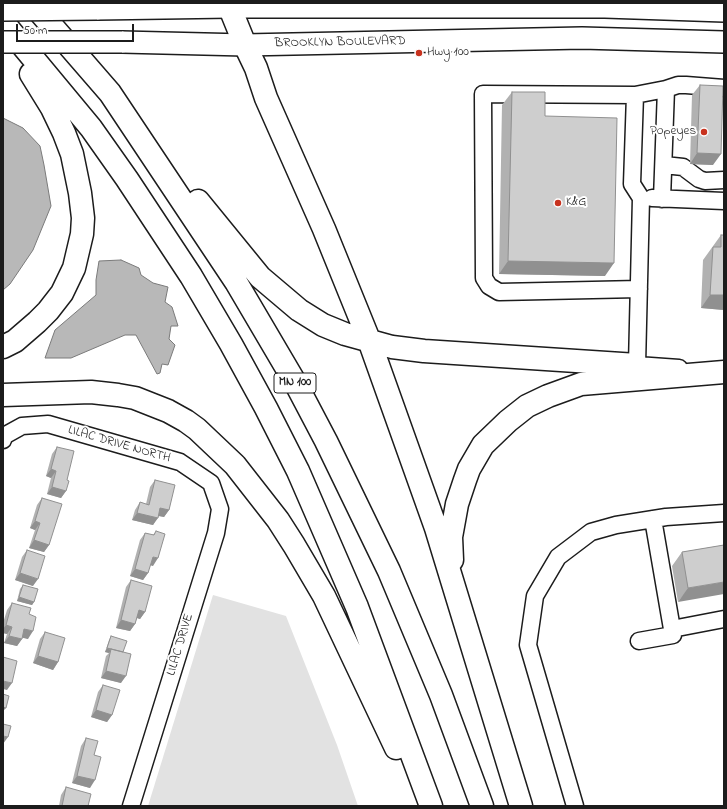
<!DOCTYPE html>
<style>
body{margin:0}
#map{position:relative;width:727px;height:809px;overflow:hidden;background:#fff;font-family:"Indie Flower",sans-serif}
canvas{display:block}
.frame{position:absolute;inset:0;border:4px solid #1c1c1c;pointer-events:none}
.scale{position:absolute;left:16px;top:24px;width:118px;height:18px;box-sizing:border-box;border:2px solid #1c1c1c;border-top:0;padding-left:5px;font-size:12px;line-height:14px;white-space:nowrap;color:#1c1c1c;-webkit-text-stroke:3px #fff;paint-order:stroke}
</style>
<div id="map">
<canvas width="727" height="809"></canvas>
<div class="frame"></div>
<div class="scale">50 m</div>
</div>
<script>
const context = document.querySelector('canvas').getContext('2d');
context.lineJoin = 'round';
function paint(path, color) { context.fillStyle = color; context.fill(path, 'evenodd'); }
const shape = rows => new Path2D(rows.map(r => 'M' + r).join(''));
function trace(path, color, width, dash) { context.strokeStyle = color; context.lineWidth = width; context.lineCap = dash ? 'butt' : 'round'; context.setLineDash(dash || []); context.stroke(path); }
function label(font, color, halo, rows, align = 'center') {
  context.font = font + ' "Indie Flower",sans-serif'; context.lineWidth = 4; context.setLineDash([]); context.textBaseline = 'middle'; context.strokeStyle = halo; context.fillStyle = color; for (const [text, x, y, turn = 0] of rows) {
    context.save(); context.translate(x, y); context.rotate((+turn || 0) * Math.PI / 180); context.textAlign = isNaN(turn) ? turn : align; if (halo) context.strokeText(text, 0, 0); context.fillText(text, 0, 0); context.restore();
  }
}
const green = shape([
 [213,595,286,616,337,745,358,806,148,806]
]);
const water = shape([
 [3,118,23,128,40,146,44,165,51,206,33,250,10,284,3,290,3,118],
 [121,260,139,268,141,275,153,283,168,287,165,302,172,307,178,326,171,326,169,339,175,345,168,365,162,364,160,373,157,374,136,335,125,335,71,358,45,358,55,330,96,295,96,280,99,261,121,260]
]);
const minor = shape([
 [666,89,678,85,686,85,724,88],
 [635,95,666,89,662,199],
 [664,165,683,167,699,179,705,181,724,180],
 [652,198,724,201],
 [639,289,499,292,489,286,484,278,483,94,635,95,632,184,641,198,637,365,679,368],
 [3,440,4,436,22,426,48,424,180,462,211,483,220,509,216,533,131,806],
 [653,519,672,629,724,619],
 [639,641,673,635,672,629],
 [575,806,528,645,535,596,558,557,591,532,616,525,666,517,724,513]
]);
const major = shape([
 [97,9,230,7,605,7,724,11],
 [122,42,245,45,582,38,724,42]
]);
const highway = shape([
 [32,3,110,93,236,282,296,384,326,441,389,571,441,695,482,806],
 [228,3,245,45,256,68,266,98,324,229,369,340,436,528,521,806],
 [3,22,91,128,127,179,191,276,231,344,266,408,298,471,357,607,431,806],
 [198,201,260,277,299,310,323,325,345,334,392,347,424,351,637,365],
 [3,347,15,341,37,322,48,311,62,293,74,268,82,234,83,218,80,193,72,154,64,133,52,108,31,74],
 [3,395,91,392,118,395,135,398,168,411,186,421,197,429,235,465,278,520,294,545,324,596,396,748],
 [452,560,451,537,457,504,465,480,469,469,483,445,508,421,527,406,548,396,581,384,724,372]
]);
const majorBridge = shape([
 [3,10,97,9],
 [3,42,122,42]
]);
const wall = shape([
 [700,85,713,165,690,164,692,95],
 [512,92,545,116,605,276,499,274,502,105],
 [721,235,724,235,724,310,701,308,703,260],
 [57,447,67,480,66,491,61,498,47,494,51,478,46,476,52,454],
 [155,480,169,510,164,517,158,516,153,525,132,520,135,510,140,502,146,504,150,487],
 [42,498,49,545,44,552,29,548,35,530,30,528,37,505],
 [156,531,153,566,150,565,148,573,143,580,130,576,140,540,145,533,153,535],
 [724,545,678,602,672,566,682,552],
 [27,550,33,586,15,580,22,557],
 [131,580,145,612,140,619,137,618,135,624,130,631,116,628,126,587],
 [23,585,34,602,32,605,17,601,20,589],
 [12,603,29,614,28,639,22,637,22,639,17,646,4,643,7,634,3,633,3,623,7,610],
 [45,632,58,662,53,670,33,663,40,639],
 [111,636,123,652,121,683,101,678,106,656,109,653,105,652,109,640],
 [103,685,112,715,107,722,91,717,98,692],
 [86,738,94,755,90,788,72,783,81,746],
 [66,787,88,806,59,806,61,795]
]);
const shadedWall = shape([
 [697,153,721,154,713,165,690,164],
 [508,261,614,263,605,276,499,274],
 [710,295,724,295,724,310,701,308],
 [51,469,56,471,51,478,46,476],
 [52,487,66,491,61,498,47,494],
 [160,508,169,510,164,517,155,515],
 [137,513,158,518,153,525,132,520],
 [35,521,40,523,35,530,30,528],
 [34,540,49,545,44,552,29,548],
 [153,557,158,558,153,566,148,564],
 [135,569,148,573,143,580,130,576],
 [20,573,38,579,33,586,15,580],
 [724,582,724,594,678,602,688,588],
 [19,597,34,602,32,605,17,601],
 [139,610,145,612,140,619,134,617],
 [121,620,135,624,130,631,116,628],
 [6,625,12,627,7,634,3,633,3,629],
 [24,629,33,631,28,639,19,637],
 [9,636,22,639,17,646,4,643],
 [107,648,111,650,109,653,105,652],
 [38,656,58,662,53,670,33,663],
 [106,671,126,676,121,683,101,678],
 [3,681,12,683,7,690,3,689],
 [3,707,6,708,3,711],
 [96,710,112,715,107,722,91,717],
 [3,736,8,737,3,744],
 [77,776,95,780,90,788,72,783]
]);
const building = shape([
 [700,85,723,86,721,154,697,153,700,85],
 [512,92,545,92,545,116,617,118,614,263,508,261,512,92],
 [721,235,724,235,724,295,710,295,713,247,721,247,721,235],
 [57,447,74,451,67,480,69,481,66,491,52,487,56,471,51,469,57,447],
 [155,480,175,485,169,510,160,508,158,518,137,513,140,502,149,505,155,480],
 [42,498,62,504,49,545,34,540,40,523,35,521,42,498],
 [156,531,165,534,158,558,153,557,148,573,135,569,145,533,154,535,156,531],
 [724,545,724,582,688,588,682,552,724,545],
 [27,550,45,556,38,579,20,573,27,550],
 [131,580,152,586,145,612,139,610,135,624,121,620,131,580],
 [23,585,38,589,34,602,19,597,23,585],
 [12,603,31,608,29,614,36,617,33,631,24,629,22,639,9,636,12,627,6,625,12,603],
 [45,632,65,638,58,662,38,656,45,632],
 [111,636,127,641,123,652,107,648,111,636],
 [111,649,131,654,126,676,106,671,111,649],
 [3,657,17,661,12,683,3,681,3,657],
 [103,685,120,690,112,715,96,710,103,685],
 [3,694,9,696,6,708,3,707,3,694],
 [3,724,11,726,8,737,3,736,3,724],
 [86,738,98,741,94,755,101,757,95,780,77,776,86,738],
 [66,787,91,794,88,806,62,806,66,787]
]);
const markers = [
 [419,53,4,"#c8321e"],
 [704,132,4,"#c8321e"],
 [558,203,4,"#c8321e"]
];
const shields = [
 [295,383,42]
];
const shieldNames = [
 ["MN 100",295,383]
];
const streetNames = [
 ["BROOKLYN BOULEVARD",340,43,-1],
 ["LILAC DRIVE NORTH",119,445,16],
 ["LILAC DRIVE",181,645,-73]
];
const poiNames = [
 ["Hwy 100",427,53],
 ["Popeyes",696,132,"right"],
 ["K&G",566,203]
];
paint(green, '#e2e2e2');
paint(water, '#b8b8b8');
trace(water, '#7a7a7a', 1);
trace(minor, '#1c1c1c', 19);
trace(major, '#1c1c1c', 24);
trace(highway, '#1c1c1c', 25);
trace(minor, '#fff', 16);
trace(major, '#fff', 21);
trace(highway, '#fff', 22);
trace(majorBridge, '#1c1c1c', 24, []);
trace(majorBridge, '#fff', 21);
paint(wall, '#b1b1b1');
paint(shadedWall, '#909090');
paint(building, '#cecece');
trace(building, '#909090', 1);
for (const [x, y, r, color] of markers) { const dot = new Path2D(); dot.arc(x, y, r, 0, 2 * Math.PI); context.fillStyle = color; context.fill(dot); trace(dot, '#fff', 1.5); }
for (const [x, y, w] of shields) { const box = new Path2D(); box.roundRect(x - w / 2, y - 10, w, 20, 3); context.fillStyle = '#fff'; context.fill(box); trace(box, '#1c1c1c', 1); }
label('bold 12px', '#1c1c1c', null, shieldNames);
label('13px', '#1c1c1c', '#fff', streetNames);
label('13px', '#1c1c1c', '#fff', poiNames, 'left');
</script>
